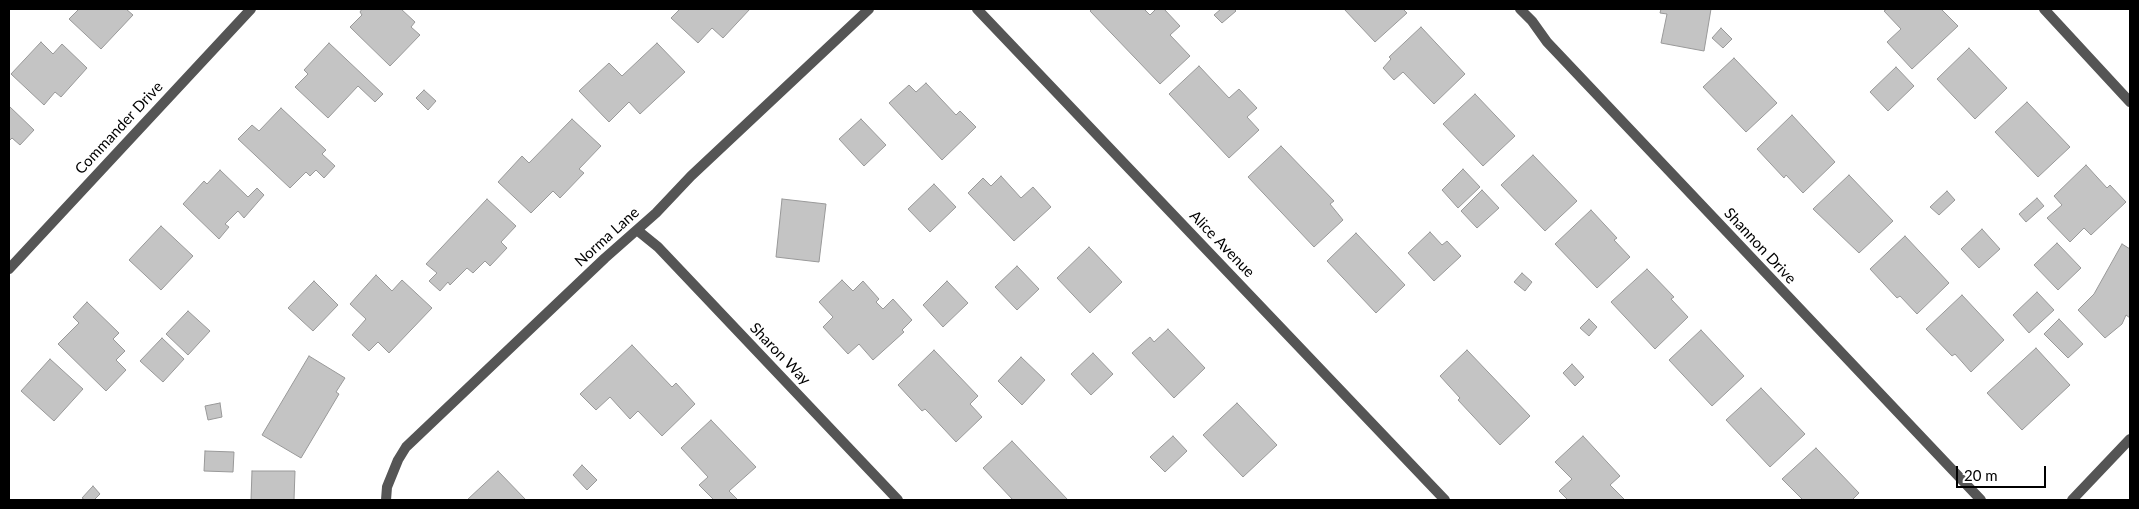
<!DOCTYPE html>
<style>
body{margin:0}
#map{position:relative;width:2139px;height:509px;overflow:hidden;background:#fff;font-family:Lato,sans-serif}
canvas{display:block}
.frame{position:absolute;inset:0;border:10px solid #000;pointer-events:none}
.scale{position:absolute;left:1956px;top:466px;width:90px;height:22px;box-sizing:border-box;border:2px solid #000;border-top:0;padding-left:6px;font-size:15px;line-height:18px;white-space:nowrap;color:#000;-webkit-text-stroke:4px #fff;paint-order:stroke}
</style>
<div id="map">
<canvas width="2139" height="509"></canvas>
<div class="frame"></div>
<div class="scale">20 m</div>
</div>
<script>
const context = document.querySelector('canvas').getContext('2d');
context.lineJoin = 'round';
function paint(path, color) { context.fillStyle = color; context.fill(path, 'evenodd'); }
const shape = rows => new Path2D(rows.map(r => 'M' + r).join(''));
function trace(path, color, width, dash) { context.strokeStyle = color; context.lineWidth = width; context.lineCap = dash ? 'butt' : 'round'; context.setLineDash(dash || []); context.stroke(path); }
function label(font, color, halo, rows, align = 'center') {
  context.font = font + ' Lato,sans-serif'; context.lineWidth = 5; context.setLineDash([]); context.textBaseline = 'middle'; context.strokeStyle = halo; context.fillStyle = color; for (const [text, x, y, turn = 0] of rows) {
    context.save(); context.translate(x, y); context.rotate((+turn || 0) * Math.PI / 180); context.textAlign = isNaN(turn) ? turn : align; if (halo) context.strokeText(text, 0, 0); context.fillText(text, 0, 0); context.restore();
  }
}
const building = shape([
 [79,9,126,9,133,15,101,49,69,19,79,9],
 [362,9,401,9,415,22,411,27,420,35,390,66,350,27,362,15,360,12,362,9],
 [680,9,750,9,723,38,712,28,698,43,671,18,680,9],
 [1092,9,1144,9,1150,15,1156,9,1164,9,1180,26,1170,35,1190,56,1160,84,1090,11,1092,9],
 [1221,9,1234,9,1236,11,1222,23,1214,15,1221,9],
 [1344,9,1403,9,1407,13,1375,42,1344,9],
 [1661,9,1711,9,1704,51,1661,43,1667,14,1660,13,1661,9],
 [1887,9,1941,9,1958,26,1912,69,1887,42,1901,29,1884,11,1887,9],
 [1421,27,1465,74,1434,104,1403,72,1394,80,1383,68,1391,59,1389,57,1421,27],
 [1721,28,1732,39,1723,48,1712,38,1721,28],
 [41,42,53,54,62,44,87,68,61,97,55,92,44,105,11,74,41,42],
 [329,43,383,94,375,102,358,86,328,118,295,87,308,74,304,70,329,43],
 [657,43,685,72,640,114,629,102,609,122,579,91,609,63,622,76,657,43],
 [1969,48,2007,88,1975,119,1937,79,1969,48],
 [1734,58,1777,103,1746,132,1703,87,1734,58],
 [1199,66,1229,98,1239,89,1257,108,1247,117,1259,130,1229,158,1169,94,1199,66],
 [1896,67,1914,86,1888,111,1870,92,1896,67],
 [926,83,956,115,960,111,976,127,942,160,889,103,909,85,916,92,926,83],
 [424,90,436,101,428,110,416,98,424,90],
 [1475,94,1515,136,1483,166,1443,124,1475,94],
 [2027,102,2070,147,2038,177,1995,132,2027,102],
 [9,106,34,130,20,145,12,138,9,141,9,106],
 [281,108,326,150,322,154,335,166,324,178,316,170,310,176,306,172,290,188,238,139,252,125,259,131,281,108],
 [1792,115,1835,162,1803,193,1786,175,1784,178,1757,149,1792,115],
 [572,119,601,146,579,169,584,173,560,198,553,191,531,213,498,182,522,156,529,163,572,119],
 [861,119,886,145,864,166,839,139,861,119],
 [1281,146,1334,201,1330,204,1343,220,1314,247,1248,177,1281,146],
 [1533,155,1577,201,1545,231,1501,185,1533,155],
 [2086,165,2107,188,2110,185,2126,202,2091,235,2084,228,2070,242,2047,218,2062,205,2054,196,2086,165],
 [1463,169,1480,187,1458,208,1442,190,1463,169],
 [220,170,248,197,257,188,264,195,244,218,238,211,225,224,229,227,219,239,183,204,204,181,207,184,220,170],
 [1849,175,1893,221,1859,253,1813,209,1849,175],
 [1001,176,1021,198,1033,187,1051,207,1014,241,968,193,983,178,991,186,1001,176],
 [934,184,956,207,930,232,908,209,934,184],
 [1482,190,1499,208,1477,228,1461,211,1482,190],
 [1947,191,1955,200,1939,215,1930,207,1947,191],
 [2037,198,2044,206,2026,222,2019,214,2037,198],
 [487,199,516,226,501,242,507,248,490,266,485,261,473,273,467,268,450,285,448,282,440,291,429,281,437,273,426,264,487,199],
 [782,199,826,204,819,262,776,257,782,199],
 [1591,210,1617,238,1614,240,1630,257,1597,288,1555,244,1591,210],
 [161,226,193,256,161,290,129,260,161,226],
 [1982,229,2000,249,1979,268,1961,249,1982,229],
 [1430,232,1442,245,1447,241,1461,256,1434,281,1408,253,1430,232],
 [1356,233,1405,285,1376,313,1327,261,1356,233],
 [1905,236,1949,283,1917,314,1900,296,1897,298,1870,269,1905,236],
 [2057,243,2081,268,2058,290,2034,265,2057,243],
 [2122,244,2130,249,2130,318,2126,315,2122,324,2105,338,2078,310,2094,294,2122,244],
 [1089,247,1122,282,1090,313,1057,278,1089,247],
 [1017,266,1039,289,1017,310,995,287,1017,266],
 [1647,269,1674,297,1671,299,1688,317,1655,349,1611,302,1647,269],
 [1522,273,1532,282,1525,291,1514,282,1522,273],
 [376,275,392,291,402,280,432,308,389,353,378,342,369,351,352,335,366,319,350,304,376,275],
 [842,280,853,291,863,281,879,299,876,302,883,309,893,299,912,320,902,330,904,332,873,360,859,344,848,354,823,327,833,317,819,302,842,280],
 [314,281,338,305,313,331,288,308,314,281],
 [947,281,968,303,943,327,923,305,947,281],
 [2037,292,2054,310,2029,333,2013,315,2037,292],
 [1962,295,2004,340,1971,372,1955,354,1952,356,1926,329,1962,295],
 [87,302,119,333,113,339,125,351,116,360,126,370,106,391,58,344,79,323,73,317,87,302],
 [188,311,210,331,188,355,166,334,188,311],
 [1589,319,1597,327,1589,336,1580,328,1589,319],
 [2059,319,2083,344,2068,358,2044,334,2059,319],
 [1168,329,1205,368,1174,398,1132,353,1150,337,1154,342,1168,329],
 [1701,330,1744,376,1712,406,1669,360,1701,330],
 [162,338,184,359,163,382,140,361,162,338],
 [632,345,672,387,676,383,695,404,662,436,638,411,630,419,610,397,596,410,580,394,632,345],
 [2036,348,2070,385,2022,430,1987,393,2036,348],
 [934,350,978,396,970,404,982,417,956,442,929,413,925,409,922,411,898,385,934,350],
 [1467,350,1530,416,1500,445,1458,400,1460,398,1440,376,1467,350],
 [1093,353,1113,374,1091,395,1071,374,1093,353],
 [309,356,345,378,336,392,339,394,301,458,262,435,309,356],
 [1021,357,1045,380,1022,405,998,381,1021,357],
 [50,359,83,389,54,421,21,391,50,359],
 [1572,364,1584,377,1575,386,1563,373,1572,364],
 [1761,388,1805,434,1770,467,1726,420,1761,388],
 [220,403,222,417,208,420,205,406,220,403],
 [1237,403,1277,445,1243,477,1203,435,1237,403],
 [711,420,756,467,729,491,738,500,712,500,713,499,699,485,708,477,681,448,711,420],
 [1173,436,1187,451,1165,472,1150,457,1173,436],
 [1583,436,1620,476,1610,485,1625,500,1568,500,1559,491,1572,479,1555,462,1583,436],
 [1012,441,1068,500,1013,500,983,468,1012,441],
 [1816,448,1859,493,1852,500,1803,500,1782,479,1816,448],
 [205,451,234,452,233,472,204,471,205,451],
 [582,465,597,480,587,490,573,475,582,465],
 [252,471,295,471,294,500,251,500,252,471],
 [498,471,526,500,467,500,498,471],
 [93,486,100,494,94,500,85,500,82,498,93,486]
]);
const minor = shape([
 [977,9,1445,500],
 [1520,9,1532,21,1547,42,1981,500],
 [2044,9,2130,102],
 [637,230,658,247,898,500],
 [9,269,251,9],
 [386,500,387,487,398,460,406,447,605,258,656,213,691,176,869,9],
 [2072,500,2130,439]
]);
const streetNames = [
 ["Commander Drive",119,128,-47],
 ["Norma Lane",607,237,-42],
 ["Alice Avenue",1222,244,46],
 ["Shannon Drive",1760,246,47],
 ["Sharon Way",780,354,46]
];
paint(building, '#c4c4c4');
trace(building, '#999', 1);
trace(minor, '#555', 10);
label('15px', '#000', '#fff', streetNames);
</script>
